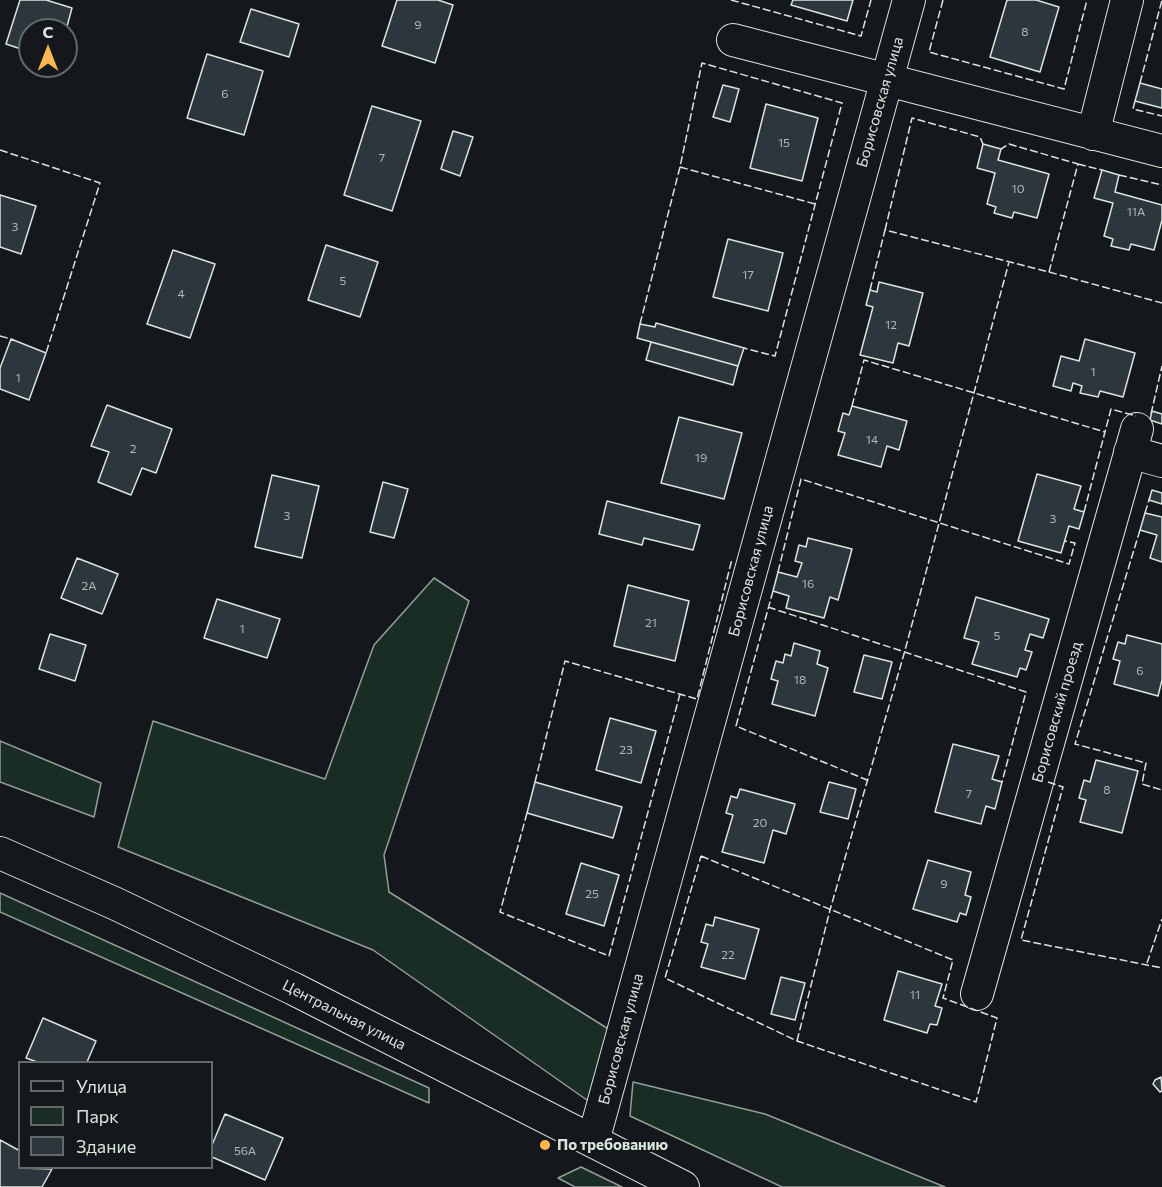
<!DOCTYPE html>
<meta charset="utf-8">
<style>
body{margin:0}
#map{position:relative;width:1162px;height:1187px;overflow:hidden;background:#14181c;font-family:Commissioner,sans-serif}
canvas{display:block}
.legend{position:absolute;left:18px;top:1061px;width:195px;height:108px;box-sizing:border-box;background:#14181c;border:2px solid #626a69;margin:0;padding:8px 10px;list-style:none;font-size:18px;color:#d8e6dc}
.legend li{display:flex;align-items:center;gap:12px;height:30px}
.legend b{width:30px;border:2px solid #626a69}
.north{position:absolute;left:18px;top:18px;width:60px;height:60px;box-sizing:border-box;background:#14181c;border:2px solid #626a69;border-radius:50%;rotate:0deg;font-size:16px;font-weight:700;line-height:24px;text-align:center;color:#d8e6dc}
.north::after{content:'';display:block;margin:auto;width:21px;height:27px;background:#ffb74d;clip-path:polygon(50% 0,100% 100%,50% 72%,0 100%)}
</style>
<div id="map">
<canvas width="1162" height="1187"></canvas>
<ul class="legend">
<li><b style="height:8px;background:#14181c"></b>Улица</li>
<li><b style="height:16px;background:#1a2d24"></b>Парк</li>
<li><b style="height:16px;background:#2c363c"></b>Здание</li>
</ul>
<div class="north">С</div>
</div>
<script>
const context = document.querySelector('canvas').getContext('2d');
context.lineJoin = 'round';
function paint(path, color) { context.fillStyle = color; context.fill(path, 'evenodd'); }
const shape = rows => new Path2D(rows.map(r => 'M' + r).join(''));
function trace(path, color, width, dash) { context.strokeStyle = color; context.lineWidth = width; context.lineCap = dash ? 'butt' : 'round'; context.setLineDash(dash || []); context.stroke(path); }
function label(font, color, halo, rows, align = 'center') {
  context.font = font + ' Commissioner,sans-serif'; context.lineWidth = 4.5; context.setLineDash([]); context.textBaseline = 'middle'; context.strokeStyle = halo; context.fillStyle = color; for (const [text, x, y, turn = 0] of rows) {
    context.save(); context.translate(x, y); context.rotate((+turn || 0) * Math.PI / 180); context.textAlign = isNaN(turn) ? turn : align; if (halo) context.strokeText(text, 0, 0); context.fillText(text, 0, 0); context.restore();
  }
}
const green = shape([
 [434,578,469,601,384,855,389,892,610,1030,594,1105,373,950,118,847,153,721,325,779,374,645,434,578],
 [0,741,101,783,94,817,0,782,0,741],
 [0,893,429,1088,429,1103,0,912,0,893],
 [633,1082,765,1114,945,1187,782,1187,630,1116,633,1082],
 [581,1167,622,1187,575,1187,558,1178,581,1167]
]);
const building = shape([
 [20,0,46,0,72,8,66,30,30,30,30,52,6,44,20,0],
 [397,0,438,0,453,5,435,63,382,46,397,0],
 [793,0,853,0,847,21,791,5,793,0],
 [1007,0,1036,0,1059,7,1040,72,990,57,1007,0],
 [251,9,299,24,289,57,240,42,251,9],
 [207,54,263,71,244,135,187,118,207,54],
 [1140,83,1162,89,1162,108,1135,101,1140,83],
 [723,85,739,89,730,122,713,117,723,85],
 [766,104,818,118,802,181,750,168,766,104],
 [372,106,421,121,392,211,344,195,372,106],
 [453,131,473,137,460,176,441,169,453,131],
 [983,144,1001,149,998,160,1049,174,1037,218,1014,212,1012,218,994,213,996,207,987,204,995,173,977,168,983,144],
 [1102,170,1119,175,1115,192,1162,205,1162,220,1154,250,1131,244,1129,250,1111,246,1113,239,1104,236,1113,203,1094,198,1102,170],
 [0,195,36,206,21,254,0,247,0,195],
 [728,239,783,253,768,311,713,297,728,239],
 [326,245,378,262,360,317,308,300,326,245],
 [173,250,215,264,190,338,147,324,173,250],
 [879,282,923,293,909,346,898,343,893,363,860,355,873,307,866,305,870,290,877,292,879,282],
 [656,323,744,348,738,366,637,338,640,324,655,327,656,323],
 [11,339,46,353,29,400,0,389,0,368,11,339],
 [1085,339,1135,353,1123,397,1100,391,1098,397,1080,393,1082,386,1073,383,1071,391,1053,386,1061,356,1079,361,1085,339],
 [651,342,738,366,733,385,646,360,651,342],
 [107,405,172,429,156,473,142,468,131,495,98,482,109,452,91,446,107,405],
 [852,406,907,421,899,450,887,446,881,467,838,455,845,433,838,431,843,413,849,415,852,406],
 [1152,411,1162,414,1162,424,1150,420,1152,411],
 [679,417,742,433,724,499,661,483,679,417],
 [1037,474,1081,486,1074,509,1084,512,1079,529,1069,526,1061,553,1018,541,1037,474],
 [272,475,319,486,302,558,255,547,272,475],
 [383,482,408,489,394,538,370,532,383,482],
 [1152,490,1162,493,1162,504,1149,500,1152,490],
 [607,501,700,525,693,550,644,538,642,545,599,534,607,501],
 [1145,513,1162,517,1162,562,1150,558,1157,535,1140,530,1145,513],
 [808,538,852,549,838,600,830,597,824,618,786,608,789,596,773,591,778,572,797,577,802,563,795,561,799,545,806,547,808,538],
 [77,558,118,574,102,614,61,598,77,558],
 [628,585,689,601,675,661,614,646,628,585],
 [976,597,1049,619,1043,638,1030,634,1025,650,1032,652,1026,670,1020,668,1017,677,972,664,979,642,964,638,976,597],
 [217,599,280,619,267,658,204,638,217,599],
 [50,634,86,645,75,681,39,669,50,634],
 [1127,635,1162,644,1162,680,1158,696,1114,684,1120,661,1113,659,1118,642,1125,644,1127,635],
 [794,643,820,651,817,664,828,668,815,716,772,704,778,681,771,679,776,661,783,663,785,654,791,656,794,643],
 [864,655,892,662,882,699,854,692,864,655],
 [610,718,656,731,641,783,596,770,610,718],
 [953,744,999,756,992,779,1002,782,995,809,986,806,981,824,935,812,953,744],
 [1096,760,1138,771,1122,833,1080,822,1086,800,1079,798,1084,780,1090,782,1096,760],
 [535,782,622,807,613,838,527,813,535,782],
 [829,782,856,789,848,819,820,812,829,782],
 [740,789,795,804,786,834,773,830,764,863,722,852,733,815,726,813,731,796,737,798,740,789],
 [928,860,971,872,965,895,971,897,966,915,960,913,957,922,913,909,928,860],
 [581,863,619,875,604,926,566,914,581,863],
 [715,917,759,929,745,979,701,967,708,944,701,942,706,924,713,926,715,917],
 [898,971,942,984,935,1006,942,1008,937,1025,930,1024,927,1033,884,1020,898,971],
 [781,977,805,983,795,1020,771,1014,781,977],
 [43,1018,96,1041,87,1062,37,1062,26,1058,43,1018],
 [1161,1077,1162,1091,1160,1092,1153,1084,1155,1080,1161,1077],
 [225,1114,283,1138,265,1180,212,1157,212,1145,225,1114],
 [0,1140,20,1151,20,1168,52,1169,42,1187,0,1187,0,1140]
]);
const minor = shape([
 [733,40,1162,151],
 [1093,134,1127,0],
 [1130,452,1162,461],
 [0,853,114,903,294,989,683,1187],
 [977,994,1137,429],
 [593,1141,909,0]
]);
const fence = shape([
 [731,0,861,36,871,0],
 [943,0,929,52,1064,89,1087,0],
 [1140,83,1162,0],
 [1135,101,1133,109,1162,116],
 [0,150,100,183,46,353],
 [1078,164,1102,170],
 [680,167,815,204],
 [1119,175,1162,185],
 [885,230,912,118,980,137,983,144],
 [1049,272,1162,303],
 [870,290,885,230,1049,272,1078,164,1009,144,1001,149],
 [640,324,680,167,702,63,842,103,775,356,744,348],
 [0,336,11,339],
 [852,406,864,360,1105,432],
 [1151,414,1162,366],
 [1084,512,1111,409,1136,416],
 [1145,513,1150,497],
 [1140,530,1075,744,1146,763,1142,784,1162,790],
 [778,572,801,479,1069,564,1075,543,1065,541],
 [773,591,736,726,867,780],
 [768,607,1026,692,1002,782],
 [535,782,565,661,697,699,732,559],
 [1048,782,1063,787,1021,940,1162,968],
 [527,813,500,912,609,956,680,694],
 [701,856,953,960,943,998,997,1018,976,1102,797,1041,665,978,701,856],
 [1147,963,1162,919],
 [797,1041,830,910,904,654,1009,262]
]);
const markers = [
 [545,1145,6,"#ffb74d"]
];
const numberNames = [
 ["9",418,25],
 ["8",1025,32],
 ["6",225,94],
 ["15",784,143],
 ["7",382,158],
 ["10",1018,189],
 ["11А",1136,212],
 ["3",15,227],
 ["17",748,275],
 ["5",343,281],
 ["4",181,294],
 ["12",891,325],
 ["1",1093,372],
 ["1",18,378],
 ["14",872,440],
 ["2",133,449],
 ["19",701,458],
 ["3",287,516],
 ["3",1053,519],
 ["16",808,584],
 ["2А",89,586],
 ["21",651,623],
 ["1",242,629],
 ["5",997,636],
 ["6",1140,671],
 ["18",800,680],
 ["23",626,750],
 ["8",1107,790],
 ["7",969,794],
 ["20",760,823],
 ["9",944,884],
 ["25",592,894],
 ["22",728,955],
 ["11",915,995],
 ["56А",245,1151]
];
const streetNames = [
 ["Борисовская улица",880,102,-74],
 ["Борисовская улица",751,571,-75],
 ["Борисовский проезд",1057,712,-74],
 ["Центральная улица",344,1015,27],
 ["Борисовская улица",621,1039,-75]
];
const poiNames = [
 ["По требованию",557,1145]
];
paint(green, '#1a2d24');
trace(green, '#939e99', 1.5);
paint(building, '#2c363c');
trace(building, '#d8e6dc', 1.5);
trace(minor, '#d8e6dc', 34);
trace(minor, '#14181c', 32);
trace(fence, '#d8e6dc', 1.5, [8, 3]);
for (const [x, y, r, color] of markers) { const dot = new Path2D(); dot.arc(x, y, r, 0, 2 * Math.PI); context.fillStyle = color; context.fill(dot); trace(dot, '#14181c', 2); }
label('12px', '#adbab4', null, numberNames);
label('15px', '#d8e6dc', '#14181c', streetNames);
label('bold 15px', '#d8e6dc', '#14181c', poiNames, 'left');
</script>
